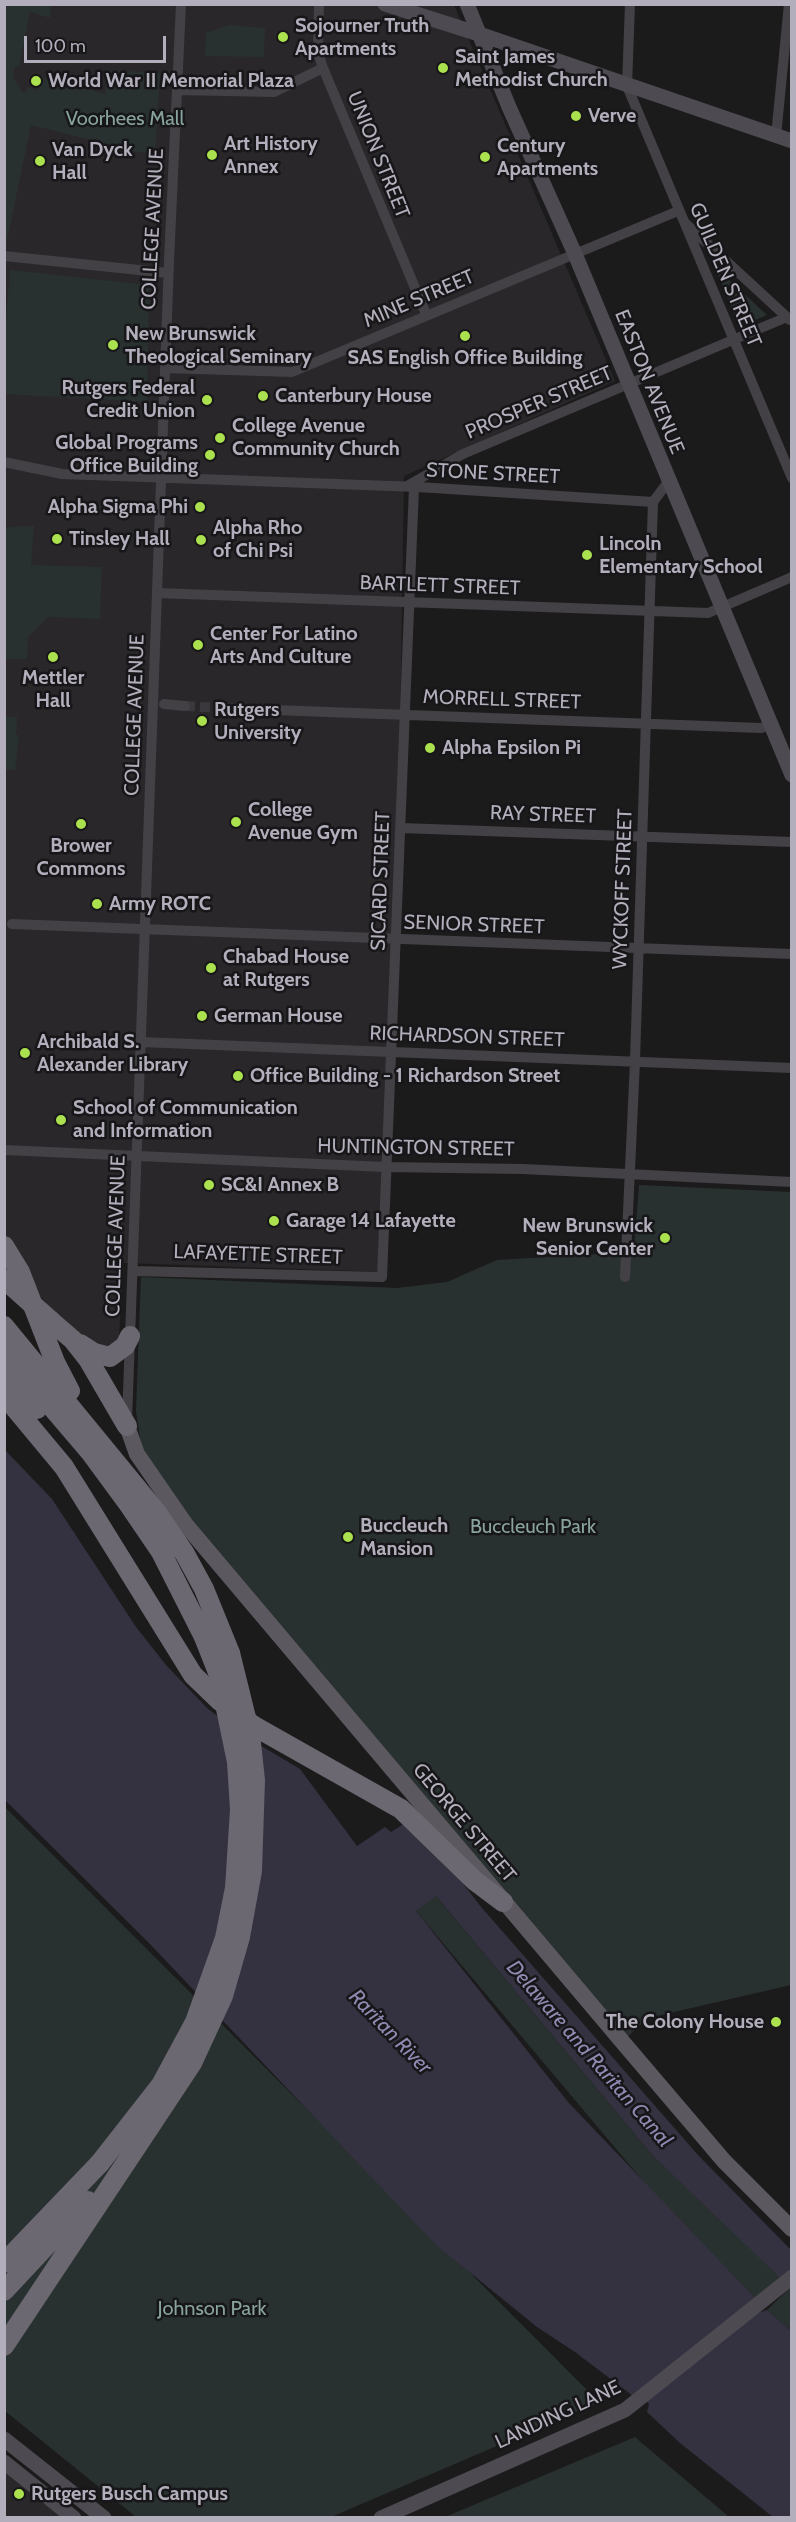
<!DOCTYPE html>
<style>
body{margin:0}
#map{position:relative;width:796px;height:2522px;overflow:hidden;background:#1c1b1c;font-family:Cabin,sans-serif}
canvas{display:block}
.frame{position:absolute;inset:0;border:6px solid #b3aebb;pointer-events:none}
.scale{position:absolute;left:24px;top:36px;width:142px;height:27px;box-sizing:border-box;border:3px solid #b3aebb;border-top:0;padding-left:8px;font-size:18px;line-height:21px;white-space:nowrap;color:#b3aebb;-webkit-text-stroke:4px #171618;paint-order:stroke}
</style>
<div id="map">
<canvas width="796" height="2522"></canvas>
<div class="frame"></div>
<div class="scale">100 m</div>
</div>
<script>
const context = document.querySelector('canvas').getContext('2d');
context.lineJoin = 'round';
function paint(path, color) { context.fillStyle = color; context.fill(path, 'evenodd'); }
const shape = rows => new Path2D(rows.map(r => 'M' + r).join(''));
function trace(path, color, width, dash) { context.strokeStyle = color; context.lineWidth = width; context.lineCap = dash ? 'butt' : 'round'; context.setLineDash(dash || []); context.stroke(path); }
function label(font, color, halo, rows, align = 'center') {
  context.font = font + ' Cabin,sans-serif'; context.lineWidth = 5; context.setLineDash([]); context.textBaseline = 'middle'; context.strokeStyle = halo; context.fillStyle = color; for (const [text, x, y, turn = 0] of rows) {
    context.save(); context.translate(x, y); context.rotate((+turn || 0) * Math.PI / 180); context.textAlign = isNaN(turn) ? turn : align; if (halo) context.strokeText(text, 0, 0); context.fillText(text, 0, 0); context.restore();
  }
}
const built = shape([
 [5,5,454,5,615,381,404,476,397,940,387,1272,124,1263,118,1349,80,1340,5,1258],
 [5,2471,62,2517,5,2517]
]);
const green = shape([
 [5,4,51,5,50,18,30,12,19,66,15,67,13,76,22,92,26,92,27,87,38,90,44,79,106,94,106,70,160,73,155,154,91,146,92,140,31,125,5,250],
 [229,25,265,28,264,57,205,56,206,33],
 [715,267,767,315,739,327],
 [10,270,149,285,147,402,5,394,4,344],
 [34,526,31,565,102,567,100,619,48,617,28,637,27,659,5,659,5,527],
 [5,717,17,717,16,735,19,735,15,770,5,770],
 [639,1185,791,1192,791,1985,661,2015,645,2021,626,2038,187,1518,156,1474,141,1444,136,1411,141,1277,397,1288,447,1282,497,1260,634,1252],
 [5,1807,599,2402,329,2518,136,2517,5,2411],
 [435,1895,654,2157,782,2277,755,2298,654,2194,416,1911],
 [791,2287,791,2331,767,2310],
 [635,2437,729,2517,445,2517]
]);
const water = shape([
 [4,1449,52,1499,136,1627,166,1665,207,1708,238,1732,300,1769,357,1846,385,1827,391,1832,405,1823,463,1878,464,1885,482,1908,698,2155,791,2250,791,2288,654,2157,436,1896,416,1911,568,2102,755,2298,754,2305,761,2312,767,2310,791,2331,791,2517,773,2517,680,2443,647,2412,649,2404,639,2393,633,2396,575,2352,537,2327,436,2245,148,1942,5,1800]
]);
const streetTunnel = shape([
 [185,706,219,708]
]);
const street = shape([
 [319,4,318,53,323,68,426,314],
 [630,4,627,86,792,478],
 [178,90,274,92,323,68],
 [776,136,789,4],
 [685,223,790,320],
 [4,256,168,273],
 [165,368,292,372,678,211],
 [4,462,62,474,418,487,653,502,668,482],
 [407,486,463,454,787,317],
 [157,593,708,613,792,577],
 [164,704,185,706],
 [219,708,761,728,770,725],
 [401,828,792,842],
 [12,924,792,954],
 [141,1042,792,1068],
 [4,1150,385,1167,523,1169,792,1182],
 [133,1271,382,1277,414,487],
 [625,1277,635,1061,653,502],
 [127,1420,169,261,181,4]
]);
const secondary = shape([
 [385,4,479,34,792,141],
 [467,4,509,107,575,254,792,775],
 [4,2439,104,2518],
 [4,2462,74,2518],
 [381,2518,625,2410,792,2277]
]);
const primary = shape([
 [127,1426,137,1454,186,1525,626,2046,724,2161,792,2229]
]);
const highway = shape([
 [4,1246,20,1272,55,1362,70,1391],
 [51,1321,73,1340,88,1359,127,1426],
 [4,1326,155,1510,185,1554,204,1589,230,1653],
 [80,1344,94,1353,110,1357,125,1346,130,1336],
 [4,1351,91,1453,127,1502,161,1552,204,1637],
 [4,1374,37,1409],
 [4,1395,64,1467,193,1675,220,1701,254,1726,401,1809,475,1881,503,1902],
 [4,2263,100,2163],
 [4,2291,88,2201],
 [4,2346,149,2128]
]);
const highwayBridge = shape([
 [4,1279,51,1321],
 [149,2128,192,2063,223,1996,240,1937,252,1871,255,1780,250,1734,230,1653],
 [100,2163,161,2085,195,2022,225,1938,235,1888,240,1810,237,1762,219,1675,204,1637]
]);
const markers = [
 [283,37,6,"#abe14e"],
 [443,68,6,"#abe14e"],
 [36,81,6,"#abe14e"],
 [576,116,6,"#abe14e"],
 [212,155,6,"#abe14e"],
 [485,157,6,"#abe14e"],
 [40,161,6,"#abe14e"],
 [465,336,6,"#abe14e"],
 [113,345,6,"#abe14e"],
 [263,396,6,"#abe14e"],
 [207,400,6,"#abe14e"],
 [220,438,6,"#abe14e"],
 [210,455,6,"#abe14e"],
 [200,507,6,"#abe14e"],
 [57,539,6,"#abe14e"],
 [201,540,6,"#abe14e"],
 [587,555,6,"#abe14e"],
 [198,645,6,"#abe14e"],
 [53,657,6,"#abe14e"],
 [202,721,6,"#abe14e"],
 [430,748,6,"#abe14e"],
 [236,822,6,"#abe14e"],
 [81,824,6,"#abe14e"],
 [97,904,6,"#abe14e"],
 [211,968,6,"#abe14e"],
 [202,1016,6,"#abe14e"],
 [25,1053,6,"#abe14e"],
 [238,1076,6,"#abe14e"],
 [61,1120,6,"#abe14e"],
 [209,1185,6,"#abe14e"],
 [274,1221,6,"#abe14e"],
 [665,1238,6,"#abe14e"],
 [348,1537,6,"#abe14e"],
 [776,2022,6,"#abe14e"],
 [19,2494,6,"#abe14e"]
];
const poiNames = [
 ["Sojourner Truth",295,26],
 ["Apartments",295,49],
 ["Saint James",455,57],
 ["Methodist Church",455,80],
 ["World War II Memorial Plaza",48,81],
 ["Verve",588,116],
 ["Art History",224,144],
 ["Annex",224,167],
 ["Century",497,146],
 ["Apartments",497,169],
 ["Van Dyck",52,150],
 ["Hall",52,173],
 ["New Brunswick",125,334],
 ["Theological Seminary",125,357],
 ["SAS English Office Building",465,358,"center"],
 ["Rutgers Federal",195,388,"right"],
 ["Credit Union",195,411,"right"],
 ["Canterbury House",275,396],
 ["College Avenue",232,426],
 ["Community Church",232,449],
 ["Global Programs",198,443,"right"],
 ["Office Building",198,466,"right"],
 ["Alpha Sigma Phi",188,507,"right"],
 ["Alpha Rho",213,528],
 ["of Chi Psi",213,551],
 ["Tinsley Hall",69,539],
 ["Lincoln",599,544],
 ["Elementary School",599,567],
 ["Center For Latino",210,634],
 ["Arts And Culture",210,657],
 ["Mettler",53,678,"center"],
 ["Hall",53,701,"center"],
 ["Rutgers",214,710],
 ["University",214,733],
 ["Alpha Epsilon Pi",442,748],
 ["College",248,810],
 ["Avenue Gym",248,833],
 ["Brower",81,846,"center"],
 ["Commons",81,869,"center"],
 ["Army ROTC",109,904],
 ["Chabad House",223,957],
 ["at Rutgers",223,980],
 ["German House",214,1016],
 ["Archibald S.",37,1042],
 ["Alexander Library",37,1065],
 ["Office Building - 1 Richardson Street",250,1076],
 ["School of Communication",73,1108],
 ["and Information",73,1131],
 ["SC&I Annex B",221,1185],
 ["Garage 14 Lafayette",286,1221],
 ["New Brunswick",653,1226,"right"],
 ["Senior Center",653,1249,"right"],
 ["Buccleuch",360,1526],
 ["Mansion",360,1549],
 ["The Colony House",764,2022,"right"],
 ["Rutgers Busch Campus",31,2494]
];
const parkNames = [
 ["Voorhees Mall",125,119],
 ["Buccleuch Park",533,1527],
 ["Johnson Park",212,2309]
];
const streetNames = [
 ["UNION STREET",378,155,68],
 ["COLLEGE AVENUE",153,229,-87],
 ["GUILDEN STREET",725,275,67],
 ["MINE STREET",419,299,-23],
 ["EASTON AVENUE",649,382,68],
 ["PROSPER STREET",539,403,-23],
 ["STONE STREET",493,474,3],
 ["BARTLETT STREET",440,586,2],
 ["MORRELL STREET",502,700,2],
 ["COLLEGE AVENUE",135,715,-88],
 ["RAY STREET",543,815,2],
 ["SICARD STREET",381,881,-88],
 ["WYCKOFF STREET",623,889,-88],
 ["SENIOR STREET",474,925,2],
 ["RICHARDSON STREET",467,1037,2],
 ["HUNTINGTON STREET",416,1148,1],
 ["COLLEGE AVENUE",116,1236,-88],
 ["LAFAYETTE STREET",258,1255,2],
 ["GEORGE STREET",464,1823,50],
 ["LANDING LANE",558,2415,-25]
];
const waterNames = [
 ["Raritan River",390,2032,46],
 ["Delaware and Raritan Canal",589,2054,49]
];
paint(built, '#292729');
paint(green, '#293130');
paint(water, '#343140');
trace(streetTunnel, '#3a383c', 10, [10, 5]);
trace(street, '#444146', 10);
trace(secondary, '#4d4a51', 15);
trace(primary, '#5c5860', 16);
trace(highway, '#6c6872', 20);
trace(highwayBridge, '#6c6872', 20);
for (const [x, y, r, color] of markers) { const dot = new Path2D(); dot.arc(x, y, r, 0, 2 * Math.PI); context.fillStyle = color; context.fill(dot); trace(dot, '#171618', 2); }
label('bold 20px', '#b3aebb', '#171618', poiNames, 'left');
label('20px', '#88a39d', '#171618', parkNames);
label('20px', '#b3aebb', '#171618', streetNames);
label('italic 21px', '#9089b2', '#171618', waterNames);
</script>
